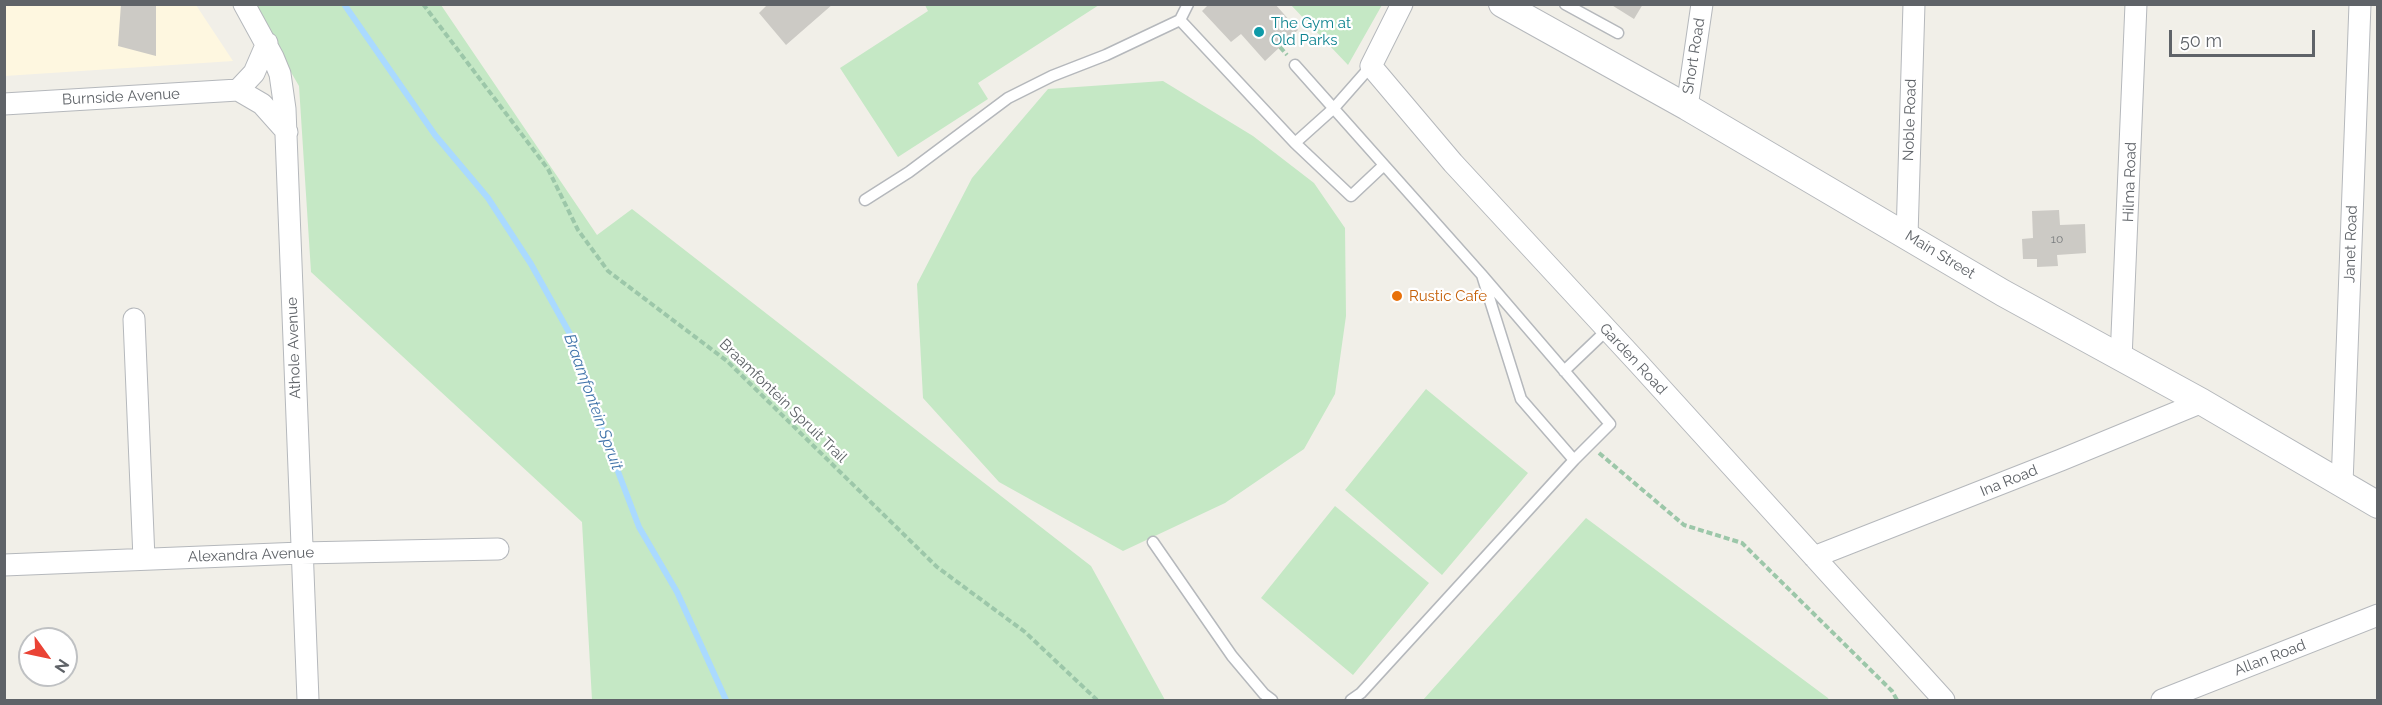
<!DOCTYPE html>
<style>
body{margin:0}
#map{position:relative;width:2382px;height:705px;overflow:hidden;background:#f1efe8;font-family:Raleway,sans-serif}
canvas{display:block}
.frame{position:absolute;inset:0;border:6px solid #5f6368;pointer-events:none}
.north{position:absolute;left:18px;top:627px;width:60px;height:60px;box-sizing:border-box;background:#fff;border:2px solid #bfc1c3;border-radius:50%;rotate:123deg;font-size:16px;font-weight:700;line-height:24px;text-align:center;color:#5f6368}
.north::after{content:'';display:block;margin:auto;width:21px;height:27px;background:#ea4335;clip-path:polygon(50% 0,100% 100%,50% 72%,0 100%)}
.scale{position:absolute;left:2169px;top:30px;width:146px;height:27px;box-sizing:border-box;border:3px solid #5f6368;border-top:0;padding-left:8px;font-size:18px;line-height:21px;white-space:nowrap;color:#5f6368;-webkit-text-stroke:4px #fff;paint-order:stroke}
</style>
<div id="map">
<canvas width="2382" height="705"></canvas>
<div class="frame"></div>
<div class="north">N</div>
<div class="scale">50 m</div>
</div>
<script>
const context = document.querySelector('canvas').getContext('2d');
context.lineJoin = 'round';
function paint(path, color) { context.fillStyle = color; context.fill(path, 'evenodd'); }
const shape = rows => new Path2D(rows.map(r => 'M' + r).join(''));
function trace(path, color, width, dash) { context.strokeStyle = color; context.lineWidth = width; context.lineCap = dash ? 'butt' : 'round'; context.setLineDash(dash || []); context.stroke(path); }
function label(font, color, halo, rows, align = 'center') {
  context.font = font + ' Raleway,sans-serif'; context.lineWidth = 4.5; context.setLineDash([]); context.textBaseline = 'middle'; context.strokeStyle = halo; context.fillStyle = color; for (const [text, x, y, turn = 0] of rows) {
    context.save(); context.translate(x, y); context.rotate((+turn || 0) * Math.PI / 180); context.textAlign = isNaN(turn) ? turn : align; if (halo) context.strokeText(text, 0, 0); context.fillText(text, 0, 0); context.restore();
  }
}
const commercial = shape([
 [5,5,196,5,233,61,5,76]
]);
const green = shape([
 [252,5,441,5,597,235,632,209,1091,566,1165,700,592,700,582,522,311,272,299,86],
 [925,5,1099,5,978,83,988,99,898,157,840,68,928,11],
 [1291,5,1382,5,1348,65],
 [1163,81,1253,136,1314,183,1345,228,1346,316,1335,394,1304,449,1225,503,1123,551,999,482,923,398,917,284,972,178,1048,89],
 [1426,389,1528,473,1442,575,1345,490],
 [1335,506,1429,583,1353,675,1261,598],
 [1586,518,1828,698,1829,700,1423,700]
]);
const stream = shape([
 [344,4,435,135,488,198,531,264,575,343,597,416,639,527,677,592,726,700]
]);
const building = shape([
 [121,4,156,4,156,56,118,46],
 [768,4,833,4,786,45,759,13],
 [1209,4,1275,4,1298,30,1265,61,1241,34,1231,42,1202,11],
 [1610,4,1643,4,1634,19],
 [2059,210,2060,225,2085,224,2086,253,2057,255,2058,266,2037,267,2037,259,2023,259,2022,239,2033,238,2032,211]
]);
const path = shape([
 [423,4,548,169,578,230,608,271,727,361,937,567,1025,632,1097,700],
 [1280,47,1287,55],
 [1599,453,1684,525,1742,543,1892,691,1897,700]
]);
const service = shape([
 [1565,4,1618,33],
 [1180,20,1295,143,1351,196,1384,165],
 [1295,65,1482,275,1610,424,1574,460,1521,399,1482,275],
 [1295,143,1334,108,1371,66],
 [865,200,909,172,1008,98,1052,76,1106,55,1180,20,1188,4],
 [1564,371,1607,330],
 [1153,542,1232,656,1264,694,1272,700],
 [1351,700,1361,693,1574,460]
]);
const minor = shape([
 [244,4,273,57,280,74,285,109,308,700],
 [1402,4,1371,66,1453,163,1639,364,1944,700],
 [238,90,254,73,267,43],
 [4,104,238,90,262,104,287,132],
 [1687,107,1702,4],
 [1907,236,1914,4],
 [134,319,144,559],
 [2121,359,2136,4],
 [2342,484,2360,4],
 [1814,557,2061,460,2202,402],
 [4,565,301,553,498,549],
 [2162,700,2378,615]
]);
const tertiary = shape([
 [1502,4,1687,107,2003,293,2202,402,2378,505]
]);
const markers = [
 [1259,32,6,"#0f9aa8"],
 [1397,296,6,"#e8710a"]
];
const numberNames = [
 ["10",2057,239]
];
const cultureNames = [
 ["The Gym at",1271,23],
 ["Old Parks",1271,40]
];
const streetNames = [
 ["Short Road",1694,56,-81],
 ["Burnside Avenue",121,97,-3],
 ["Noble Road",1910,120,-88],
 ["Hilma Road",2130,182,-88],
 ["Janet Road",2351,244,-88],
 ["Main Street",1940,255,31],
 ["Athole Avenue",294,348,-92],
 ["Garden Road",1633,359,47],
 ["Braamfontein Spruit Trail",783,401,44],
 ["Ina Road",2009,481,-22],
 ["Alexandra Avenue",251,555,-2],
 ["Allan Road",2270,658,-21]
];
const foodNames = [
 ["Rustic Cafe",1409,296]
];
const waterNames = [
 ["Braamfontein Spruit",593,402,70]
];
paint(commercial, '#fef7e0');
paint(green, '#c5e8c5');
trace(stream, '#aadaff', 6);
paint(building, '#cccac5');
trace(service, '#b5b8bc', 13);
trace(minor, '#b5b8bc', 23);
trace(tertiary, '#b5b8bc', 28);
trace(path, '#9cc7a9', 4, [6, 3]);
trace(service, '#fff', 10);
trace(minor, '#fff', 21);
trace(tertiary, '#fff', 26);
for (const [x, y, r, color] of markers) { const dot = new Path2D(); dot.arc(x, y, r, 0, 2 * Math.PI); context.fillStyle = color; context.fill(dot); trace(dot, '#fff', 2); }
label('12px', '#7a7d7f', null, numberNames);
label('15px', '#0d838f', '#fff', cultureNames, 'left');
label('15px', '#5f6368', '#fff', streetNames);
label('15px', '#c56008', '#fff', foodNames, 'left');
label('italic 16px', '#4174aa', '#fff', waterNames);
</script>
